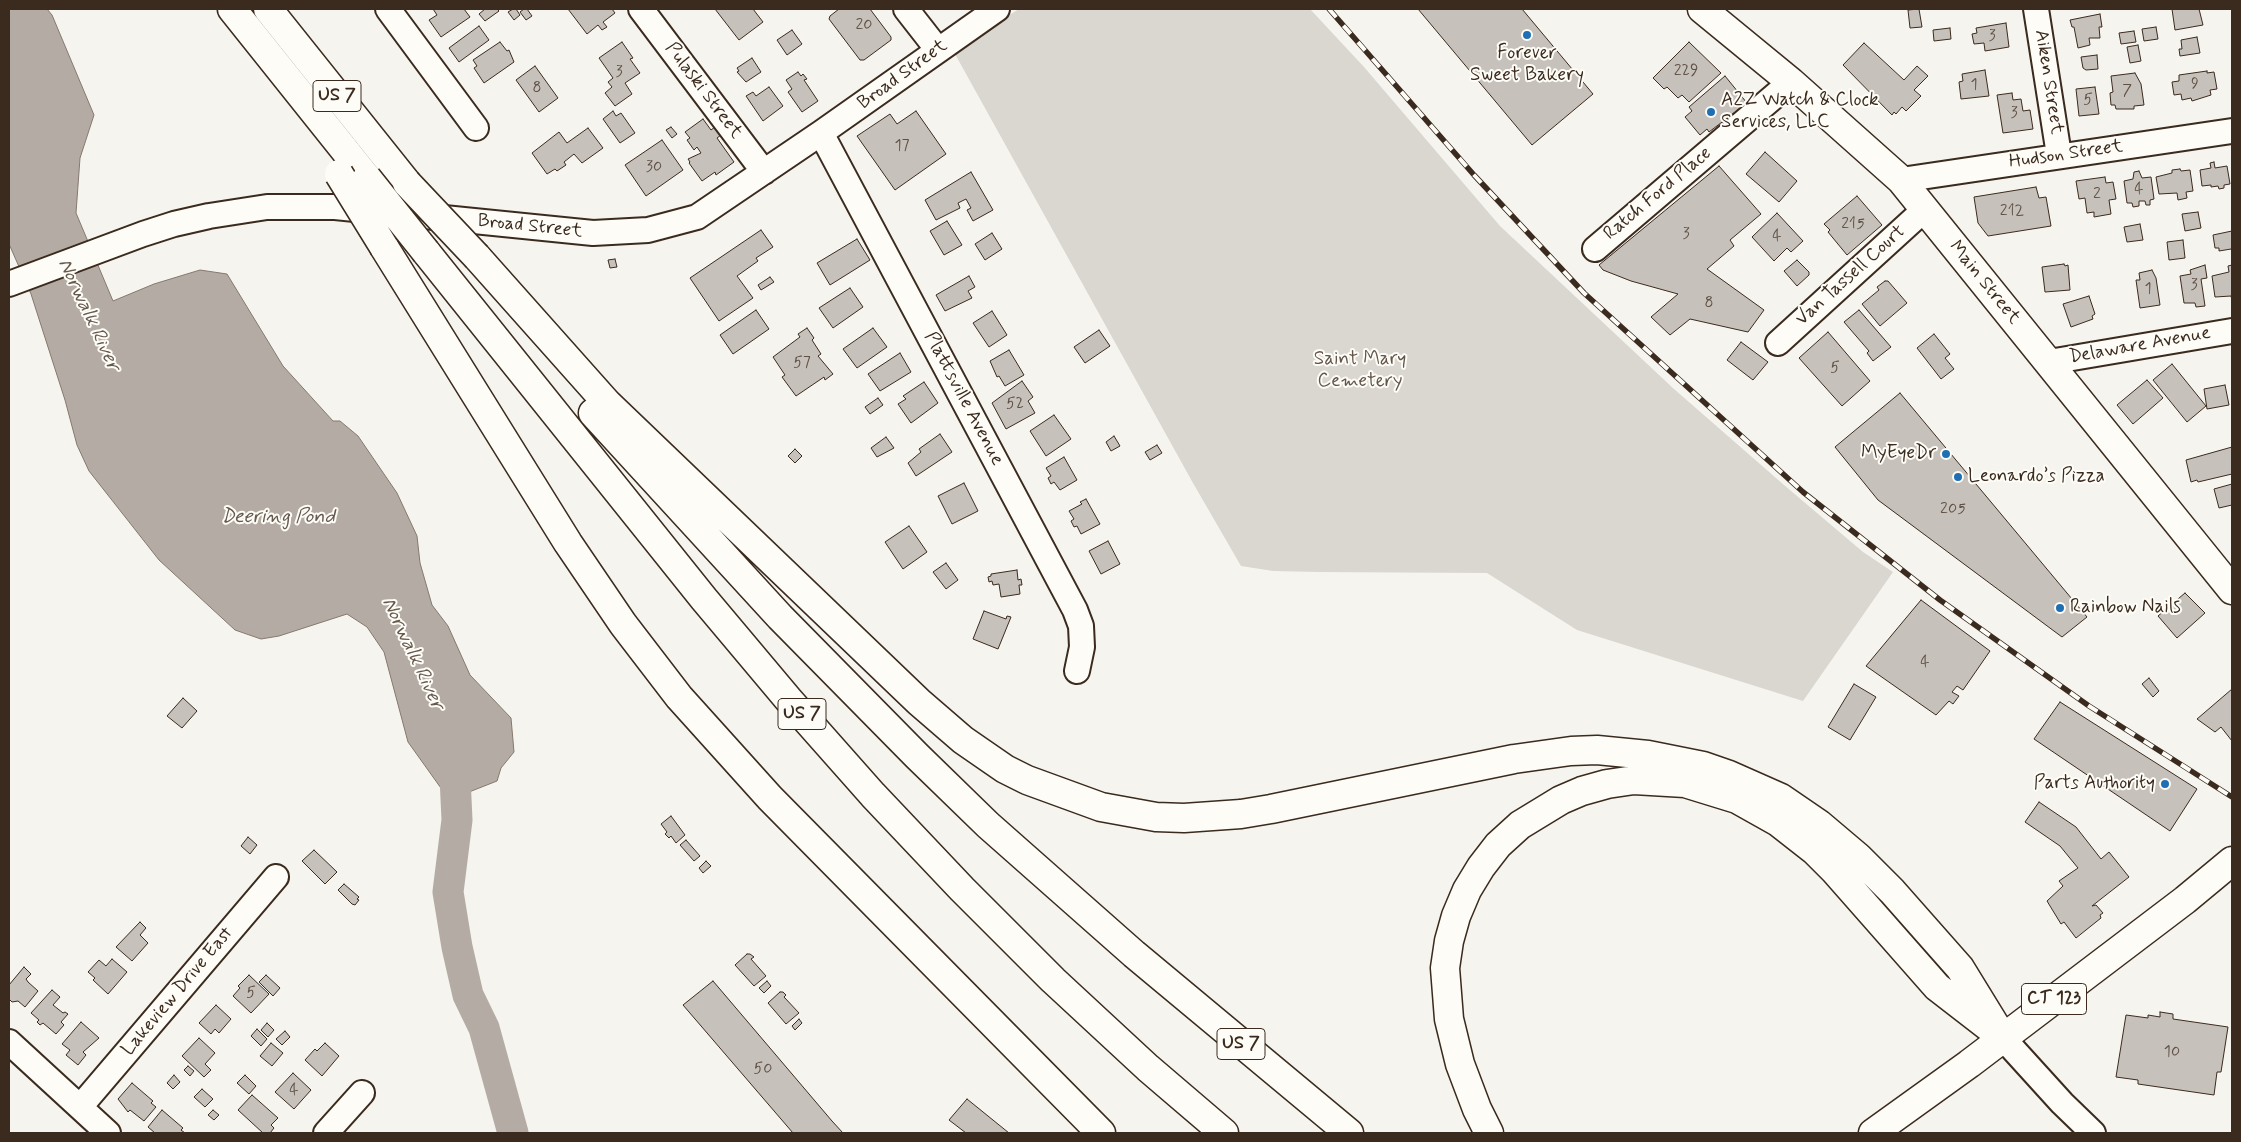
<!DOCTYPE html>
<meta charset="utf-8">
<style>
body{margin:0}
#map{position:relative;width:2241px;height:1142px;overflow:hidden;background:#f5f4ee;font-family:Mynerve,sans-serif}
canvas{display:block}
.frame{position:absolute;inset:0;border:10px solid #3b2a1e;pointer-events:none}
</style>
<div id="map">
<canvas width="2241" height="1142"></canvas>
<div class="frame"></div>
</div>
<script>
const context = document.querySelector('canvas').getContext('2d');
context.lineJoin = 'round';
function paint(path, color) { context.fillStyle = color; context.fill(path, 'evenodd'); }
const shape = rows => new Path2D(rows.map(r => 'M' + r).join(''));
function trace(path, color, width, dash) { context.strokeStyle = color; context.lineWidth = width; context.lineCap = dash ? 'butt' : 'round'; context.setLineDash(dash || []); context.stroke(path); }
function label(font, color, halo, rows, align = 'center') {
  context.font = font + ' Mynerve,sans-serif'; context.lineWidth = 4; context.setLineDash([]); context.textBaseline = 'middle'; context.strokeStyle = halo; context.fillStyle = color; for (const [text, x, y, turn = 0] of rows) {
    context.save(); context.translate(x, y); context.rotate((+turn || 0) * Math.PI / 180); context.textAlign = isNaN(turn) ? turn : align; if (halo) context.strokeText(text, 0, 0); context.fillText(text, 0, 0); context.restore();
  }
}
const green = shape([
 [1019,9,1310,9,1364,67,1500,226,1674,389,1784,485,1863,552,1893,572,1803,701,1577,630,1487,573,1318,572,1273,571,1241,566,1193,483,955,54,990,27]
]);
const water = shape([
 [9,9,47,9,52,15,94,115,80,158,76,213,113,301,154,284,200,270,227,274,283,366,333,421,340,421,358,436,397,493,417,536,420,563,432,605,448,626,470,675,511,718,514,752,501,768,497,781,469,792,467,803,457,820,444,814,443,791,408,742,384,652,367,627,347,614,279,636,261,639,235,630,159,560,89,471,77,445,65,400,31,294,9,244,9,9]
]);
const river = shape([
 [455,777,457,820,448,892,457,947,468,995,484,1028,513,1133]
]);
const building = shape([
 [433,9,464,9,470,17,441,37,429,20,437,15,433,9],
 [485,9,497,9,499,11,485,21,479,14,485,9],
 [513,9,516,9,520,15,514,20,508,12,513,9],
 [524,9,527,9,532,16,526,20,520,12,524,9],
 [568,9,612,9,615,13,603,22,607,27,602,30,598,25,587,34,568,9],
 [715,9,753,9,763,22,739,40,715,9],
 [839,9,870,9,891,37,891,40,864,60,860,60,829,19,830,16,839,9],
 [1418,9,1522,9,1593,94,1532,145,1418,9],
 [1919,9,1922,27,1910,28,1908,10,1919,9],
 [2172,9,2199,9,2203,25,2175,30,2172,9],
 [2100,14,2102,27,2099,27,2100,38,2089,38,2090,45,2078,48,2074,27,2072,27,2070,20,2100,14],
 [2006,23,2009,47,1985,51,1984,43,1974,44,1972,34,1977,33,1976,28,2006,23],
 [479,26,489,40,459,62,449,48,479,26],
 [2156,27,2158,39,2144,41,2142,29,2156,27],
 [1950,28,1951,39,1934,41,1933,30,1950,28],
 [792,30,802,44,787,55,777,40,792,30],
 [2134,31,2136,42,2121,44,2119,33,2134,31],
 [2197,37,2200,53,2180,56,2179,49,2182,49,2181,40,2197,37],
 [500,42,507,51,509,50,514,62,484,83,474,68,477,66,473,60,500,42],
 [622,42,633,58,630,59,640,73,625,83,632,94,615,106,605,93,612,87,608,82,613,78,599,58,622,42],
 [1689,42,1721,73,1689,102,1682,95,1678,98,1667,87,1664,89,1653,78,1689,42],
 [1864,43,1904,80,1917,66,1928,76,1914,90,1921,96,1906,111,1902,107,1896,114,1894,112,1892,115,1843,65,1864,43],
 [2138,45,2141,61,2130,63,2127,47,2138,45],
 [2097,55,2098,69,2086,70,2083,68,2081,57,2097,55],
 [752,58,761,72,746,82,737,72,739,71,737,68,752,58],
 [535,66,558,98,539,112,516,80,535,66],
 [1985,70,1989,96,1961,99,1959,82,1963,81,1962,74,1985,70],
 [2207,71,2207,73,2214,72,2217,89,2210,90,2211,95,2192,101,2191,98,2182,100,2181,94,2174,95,2172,82,2179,81,2179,75,2207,71],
 [798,72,801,76,803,74,807,79,804,80,818,101,802,112,788,92,792,89,786,80,798,72],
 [2135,73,2141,84,2144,105,2134,106,2134,109,2116,109,2115,105,2111,105,2110,93,2113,92,2111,76,2135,73],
 [1725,76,1747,103,1709,132,1707,129,1700,135,1685,117,1692,111,1689,107,1725,76],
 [769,87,783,106,763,121,746,96,753,92,756,96,769,87],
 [2095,87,2099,114,2079,116,2076,89,2095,87],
 [2012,93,2013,100,2021,99,2023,111,2030,110,2033,129,2003,133,1997,95,2012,93],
 [613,111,616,116,621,113,635,133,620,143,603,119,613,111],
 [916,111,946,154,895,190,857,136,890,114,897,124,916,111],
 [703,119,711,130,715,127,721,135,717,138,734,162,716,175,715,172,702,181,689,163,690,162,688,159,701,153,697,147,694,150,687,140,690,138,685,132,703,119],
 [671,127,677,134,672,138,666,130,671,127],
 [588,128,603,148,582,163,574,154,564,162,566,165,557,171,555,169,547,174,532,153,559,132,567,143,588,128],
 [662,140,683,170,646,196,625,165,662,140],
 [1765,152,1797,181,1779,202,1746,174,1765,152],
 [2214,162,2215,168,2227,166,2230,184,2224,185,2224,188,2219,189,2218,186,2211,187,2211,185,2202,186,2200,170,2211,168,2210,163,2214,162],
 [1719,166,1761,214,1730,240,1734,246,1707,269,1764,310,1748,332,1690,319,1670,335,1651,317,1678,294,1631,281,1603,270,1599,265,1719,166],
 [2180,169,2181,171,2190,170,2193,191,2186,192,2187,198,2178,200,2177,193,2159,194,2156,177,2172,173,2172,170,2180,169],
 [2139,171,2142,178,2151,177,2154,199,2150,200,2150,205,2146,205,2145,201,2139,201,2139,206,2133,207,2132,203,2127,203,2124,181,2133,179,2134,172,2139,171],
 [971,172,993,210,973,221,967,210,971,208,966,199,958,203,960,208,936,220,925,200,971,172],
 [2105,177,2106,183,2113,182,2116,199,2109,200,2111,214,2094,217,2094,212,2087,213,2085,198,2079,199,2076,181,2105,177],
 [2036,187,2039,198,2046,197,2051,226,1988,236,1978,223,1974,197,2036,187],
 [1857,196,1882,225,1847,255,1828,232,1830,230,1824,224,1857,196],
 [2198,212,2201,228,2185,231,2182,214,2198,212],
 [1777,213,1803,241,1791,252,1787,248,1774,261,1752,237,1777,213],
 [947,221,962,245,944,255,930,231,947,221],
 [2140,224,2143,240,2127,242,2124,227,2140,224],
 [761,230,773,247,756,258,758,261,737,276,753,298,719,321,690,278,761,230],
 [2232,231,2232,251,2231,249,2219,251,2219,248,2215,248,2213,235,2232,231],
 [992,233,1002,249,985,260,975,244,992,233],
 [857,239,870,260,830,285,817,263,857,239],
 [2183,240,2185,258,2169,260,2167,242,2183,240],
 [615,259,617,267,610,268,608,260,615,259],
 [1797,260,1809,272,1809,275,1797,286,1784,271,1797,260],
 [2064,264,2065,266,2068,265,2070,290,2045,292,2042,267,2064,264],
 [2205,265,2207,278,2201,279,2205,306,2196,307,2195,303,2184,303,2180,276,2191,274,2190,270,2205,265],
 [2232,265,2232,300,2231,296,2215,297,2212,276,2229,272,2228,266,2232,265],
 [2152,270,2156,278,2160,305,2140,308,2136,280,2140,280,2139,273,2152,270],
 [969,276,975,287,968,291,972,298,945,311,936,295,969,276],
 [770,277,774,282,761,290,758,285,770,277],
 [1885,281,1888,281,1907,303,1880,326,1862,304,1879,290,1877,287,1885,281],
 [850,288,863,307,833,328,819,308,850,288],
 [2089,296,2095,314,2092,316,2093,319,2071,327,2063,304,2089,296],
 [756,310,769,329,733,354,720,335,756,310],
 [1859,310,1891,347,1873,361,1867,353,1869,351,1844,322,1859,310],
 [992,311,1007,335,989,347,973,323,992,311],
 [807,328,814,338,812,340,821,354,818,356,833,374,825,380,824,377,796,396,782,377,785,375,773,357,800,337,798,334,807,328],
 [873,328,887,347,857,368,843,349,873,328],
 [1099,330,1110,346,1085,363,1074,347,1099,330],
 [1828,332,1870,381,1842,406,1799,358,1828,332],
 [1934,334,1950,354,1945,358,1954,369,1941,379,1917,348,1934,334],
 [1741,342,1768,362,1753,380,1727,360,1741,342],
 [1009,350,1024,375,1005,386,999,376,997,377,990,361,1009,350],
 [900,353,911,372,880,391,868,374,900,353],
 [2172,364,2206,406,2187,422,2153,380,2172,364],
 [2147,380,2163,398,2133,424,2117,405,2147,380],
 [1022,381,1033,397,1028,401,1035,413,1006,429,992,403,1022,381],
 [924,382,938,403,911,423,898,404,906,399,903,396,924,382],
 [2225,385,2229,405,2207,409,2204,389,2225,385],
 [1900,393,2087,617,2062,637,1878,500,1835,447,1900,393],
 [878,398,883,405,870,414,865,407,878,398],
 [1054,415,1071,439,1046,456,1030,431,1054,415],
 [940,434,952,452,916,476,908,463,921,452,919,449,940,434],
 [1114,436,1120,446,1111,451,1106,442,1114,436],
 [886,437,894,448,877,457,871,448,886,437],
 [1157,445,1162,453,1150,460,1145,452,1157,445],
 [2232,447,2232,474,2198,482,2197,480,2191,482,2186,460,2232,447],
 [795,449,802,456,795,463,788,456,795,449],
 [1064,457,1077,480,1060,490,1054,482,1051,484,1048,478,1051,476,1046,468,1064,457],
 [964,483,978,511,952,524,938,496,964,483],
 [2232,484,2232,505,2219,508,2214,489,2232,484],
 [1086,499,1100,524,1081,534,1077,526,1074,527,1071,521,1074,519,1069,511,1082,504,1080,502,1086,499],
 [909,526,927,552,903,569,885,542,909,526],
 [1108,541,1120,564,1101,574,1089,551,1108,541],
 [946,563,958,580,946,589,933,572,946,563],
 [1017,570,1018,580,1021,579,1022,585,1019,585,1020,594,1001,597,999,584,993,585,992,581,989,582,988,577,991,576,991,574,1017,570],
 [2185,593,2205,613,2177,638,2158,616,2185,593],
 [1921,600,1990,651,1963,690,1957,686,1952,692,1959,696,1953,704,1949,701,1936,715,1866,666,1921,600],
 [984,611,1006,619,1007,616,1011,617,998,649,973,639,984,611],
 [2149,678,2159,691,2153,697,2142,684,2149,678],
 [1854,684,1876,697,1850,740,1828,727,1854,684],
 [2232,689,2232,741,2221,727,2215,732,2197,719,2232,689],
 [183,698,197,711,182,728,167,716,183,698],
 [2060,702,2197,789,2170,831,2034,739,2060,702],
 [2039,802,2076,827,2101,859,2109,852,2129,877,2092,906,2096,905,2103,913,2100,915,2101,918,2076,938,2064,922,2061,924,2047,901,2063,886,2059,881,2078,868,2060,846,2025,822,2039,802],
 [671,816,685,835,676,843,671,836,669,838,665,834,667,832,661,824,671,816],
 [248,837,257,845,250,854,241,846,248,837],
 [686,840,700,856,694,861,680,845,686,840],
 [314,850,337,872,325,884,302,861,314,850],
 [706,861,711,866,703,873,699,868,706,861],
 [344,884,359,897,357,899,359,900,355,905,352,904,338,890,344,884],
 [140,922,146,928,140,935,148,943,132,961,116,947,140,922],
 [747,954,750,954,754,957,751,959,766,976,754,986,735,965,747,954],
 [112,959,127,972,108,994,93,980,95,978,88,972,99,960,106,966,112,959],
 [24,967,31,974,26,979,28,982,38,991,25,1007,18,1001,12,1002,9,999,9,985,24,967],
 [249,975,269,994,251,1013,233,996,240,988,238,986,249,975],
 [266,975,280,988,273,996,259,982,266,975],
 [713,981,832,1121,843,1133,793,1133,683,1005,713,981],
 [767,981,771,986,764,993,759,988,767,981],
 [52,990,60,997,53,1005,63,1013,65,1012,68,1014,61,1022,64,1025,56,1034,43,1023,40,1025,37,1022,39,1020,31,1013,52,990],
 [780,992,783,992,786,995,784,997,799,1013,786,1024,768,1003,780,992],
 [216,1005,231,1019,219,1033,215,1029,211,1034,199,1023,216,1005],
 [2160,1012,2173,1014,2173,1019,2228,1027,2221,1072,2217,1072,2214,1095,2138,1084,2138,1080,2116,1077,2126,1015,2148,1018,2148,1015,2160,1017,2160,1012],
 [799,1019,802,1023,795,1030,792,1026,799,1019],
 [81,1022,99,1038,83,1052,86,1055,78,1065,66,1055,70,1050,62,1044,81,1022],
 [267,1023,274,1030,268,1037,261,1030,267,1023],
 [257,1029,267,1039,261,1046,251,1036,257,1029],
 [285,1031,290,1037,282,1045,276,1039,285,1031],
 [199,1038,215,1053,205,1064,211,1070,204,1077,182,1056,199,1038],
 [271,1043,283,1053,272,1066,260,1056,271,1043],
 [325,1043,339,1056,322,1076,305,1060,315,1049,317,1051,325,1043],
 [188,1066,194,1071,190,1076,184,1070,188,1066],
 [293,1073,311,1090,294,1109,275,1092,293,1073],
 [174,1075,180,1082,173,1089,167,1083,174,1075],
 [245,1075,256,1086,249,1094,237,1083,245,1075],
 [132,1083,153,1101,151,1103,156,1107,144,1121,130,1110,128,1112,118,1099,132,1083],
 [202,1089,213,1099,205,1107,194,1097,202,1089],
 [252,1095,278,1118,271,1125,274,1128,270,1133,263,1133,238,1110,252,1095],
 [967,1099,1009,1133,966,1133,949,1120,967,1099],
 [162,1110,183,1128,181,1130,185,1133,155,1133,148,1127,162,1110],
 [213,1110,219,1115,214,1120,208,1115,213,1110]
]);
const minor = shape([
 [388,9,476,128],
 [641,9,764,172],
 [906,9,938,50],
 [2036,9,2059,155],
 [821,133,1075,610,1081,626,1082,647,1077,671],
 [1901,180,2232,131],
 [1595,249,1791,82],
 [9,284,143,234,174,224,209,216,267,207,335,207,593,233,648,230,697,217,821,133,997,9],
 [1778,343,1924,210],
 [2049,362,2232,331],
 [2003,1038,2062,1103,2093,1133],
 [9,1042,108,1133],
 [80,1107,276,877],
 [326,1133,362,1093]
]);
const major = shape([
 [1702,9,1791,82,1901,180,2232,590],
 [1873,1133,1969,1064,2185,900,2232,861]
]);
const highway = shape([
 [232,9,367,178],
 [268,9,407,183],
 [384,247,568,543,623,624,679,697,770,798,1101,1133],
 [426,252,704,599,788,699,873,795,962,889,1053,980,1148,1068,1224,1133],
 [477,257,607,403,919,702,963,740,1005,769,1027,780,1101,807,1156,817,1184,818,1241,814,1271,809,1514,759,1571,751,1597,750,1648,755,1703,766,1729,775,1781,798,1819,824,1858,857,1892,891,1960,968,2003,1038],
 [593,413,780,617,917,756,988,825,1134,954,1349,1133],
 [1489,1133,1477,1109,1460,1064,1449,1019,1445,968,1449,941,1456,916,1467,890,1481,867,1498,845,1520,825,1561,800,1582,791,1607,784,1634,780,1685,783,1737,799,1778,822,1815,851,1834,870,1937,987,1990,1028]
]);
const rail = shape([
 [1329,9,1474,175,1584,293,1803,492,1940,600,2089,706,2232,797]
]);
const highwayBridge = shape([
 [339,174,384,247],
 [367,178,426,252],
 [407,183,477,257]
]);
const markers = [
 [1527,35,5,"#1f6fb2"],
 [1711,112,5,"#1f6fb2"],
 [1946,454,5,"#1f6fb2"],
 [1958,477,5,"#1f6fb2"],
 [2060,608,5,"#1f6fb2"],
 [2165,784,5,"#1f6fb2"]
];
const numberNames = [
 ["20",864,26],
 ["3",1992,37],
 ["229",1686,72],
 ["3",619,73],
 ["9",2195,85],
 ["1",1974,86],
 ["8",537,89],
 ["7",2127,92],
 ["5",2088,101],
 ["3",2014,114],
 ["17",902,147],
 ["30",654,168],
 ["4",2139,190],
 ["2",2097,195],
 ["212",2012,212],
 ["215",1853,225],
 ["3",1686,235],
 ["4",1777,237],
 ["3",2194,286],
 ["1",2148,290],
 ["8",1709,304],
 ["57",802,364],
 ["5",1835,369],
 ["52",1015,405],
 ["205",1953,510],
 ["4",1925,663],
 ["5",251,994],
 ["10",2172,1053],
 ["50",763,1070],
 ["4",294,1091]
];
const shields = [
 [337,96,48],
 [802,714,48],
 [2054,999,65],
 [1241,1044,48]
];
const shieldNames = [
 ["US 7",337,96],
 ["US 7",802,714],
 ["CT 123",2054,999],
 ["US 7",1241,1044]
];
const poiNames = [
 ["Forever",1527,54,"center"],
 ["Sweet Bakery",1527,76,"center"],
 ["A2Z Watch & Clock",1721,101],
 ["Services, LLC",1721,123],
 ["MyEyeDr",1936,454,"right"],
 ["Leonardo’s Pizza",1968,477],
 ["Rainbow Nails",2070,608],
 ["Parts Authority",2155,784,"right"]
];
const streetNames = [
 ["Broad Street",903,75,-36],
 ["Aiken Street",2048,82,81],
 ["Pulaski Street",703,91,53],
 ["Hudson Street",2066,155,-8],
 ["Ratch Ford Place",1658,194,-40],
 ["Broad Street",530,227,6],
 ["Van Tassell Court",1851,276,-42],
 ["Main Street",1984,283,51],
 ["Delaware Avenue",2140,346,-10],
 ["Plattsville Avenue",963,399,62],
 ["Lakeview Drive East",178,992,-50]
];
const parkNames = [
 ["Saint Mary",1360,360],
 ["Cemetery",1360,382]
];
const waterNames = [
 ["Norwalk River",88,315,65],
 ["Deering Pond",278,518],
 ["Norwalk River",412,654,65]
];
paint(green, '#dad6d0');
paint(water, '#b4aca4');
trace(water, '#84786e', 1);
trace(river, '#b4aca4', 31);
paint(building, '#c7c1bb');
trace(building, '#3b2a1e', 1);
trace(minor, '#3b2a1e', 28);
trace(major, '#3b2a1e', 31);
trace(highway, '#3b2a1e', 31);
trace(minor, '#fdfcf7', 24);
trace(major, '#fdfcf7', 28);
trace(highway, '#fdfcf7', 28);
trace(rail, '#3b2a1e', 5.5);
trace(rail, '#fdfcf7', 4, [11]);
trace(highwayBridge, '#3b2a1e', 31, []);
trace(highwayBridge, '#fdfcf7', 28);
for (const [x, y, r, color] of markers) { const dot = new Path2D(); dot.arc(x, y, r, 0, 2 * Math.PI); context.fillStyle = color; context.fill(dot); trace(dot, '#fdfcf7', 2); }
label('16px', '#5e5045', null, numberNames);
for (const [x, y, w] of shields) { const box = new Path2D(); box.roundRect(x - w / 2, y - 15.5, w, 31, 4); context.fillStyle = '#fdfcf7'; context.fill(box); trace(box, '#3b2a1e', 1); }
label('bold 18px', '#3b2a1e', null, shieldNames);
label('19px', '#3b2a1e', '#fdfcf7', poiNames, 'left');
label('19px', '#3b2a1e', '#fdfcf7', streetNames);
label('19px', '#63554a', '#fdfcf7', parkNames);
label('italic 20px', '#65584d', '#fdfcf7', waterNames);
</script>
